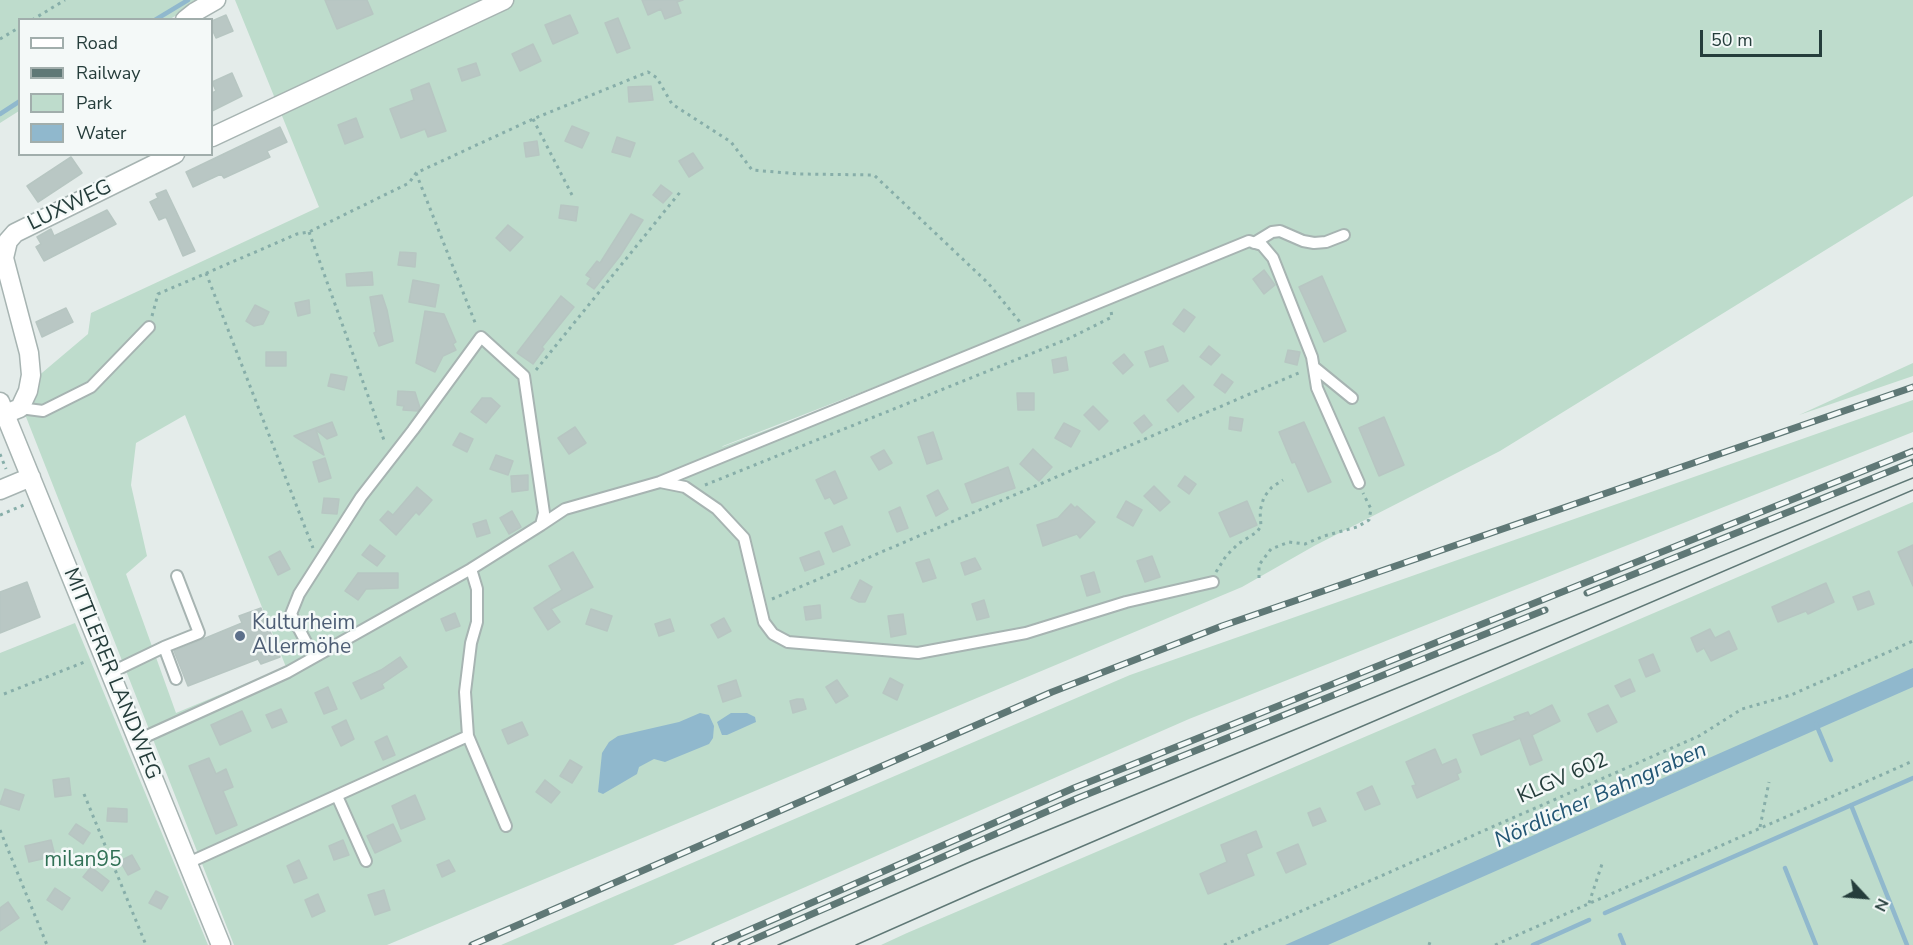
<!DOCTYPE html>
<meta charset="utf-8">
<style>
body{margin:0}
#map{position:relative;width:1913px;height:945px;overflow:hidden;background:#e4ecea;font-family:"Nunito Sans",sans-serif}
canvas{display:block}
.legend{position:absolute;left:18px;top:18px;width:195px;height:138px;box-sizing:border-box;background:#f4f9f8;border:2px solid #a1aeac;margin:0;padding:8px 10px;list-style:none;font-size:18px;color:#253d3b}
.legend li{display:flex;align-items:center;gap:12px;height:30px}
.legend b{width:30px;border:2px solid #a1aeac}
.north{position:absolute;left:1835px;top:867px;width:60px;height:60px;-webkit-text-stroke:4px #f4f9f8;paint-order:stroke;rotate:116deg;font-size:16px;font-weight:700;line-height:24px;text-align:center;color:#253d3b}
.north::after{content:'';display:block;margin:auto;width:21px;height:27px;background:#253d3b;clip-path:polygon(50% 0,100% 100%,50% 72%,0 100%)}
.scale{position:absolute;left:1700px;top:30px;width:122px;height:27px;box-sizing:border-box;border:3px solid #253d3b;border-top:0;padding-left:8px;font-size:18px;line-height:21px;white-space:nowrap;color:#253d3b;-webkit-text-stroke:4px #f4f9f8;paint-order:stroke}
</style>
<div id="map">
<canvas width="1913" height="945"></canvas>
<ul class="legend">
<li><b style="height:8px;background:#fff"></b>Road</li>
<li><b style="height:8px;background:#5f7876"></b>Railway</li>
<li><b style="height:16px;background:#bedccc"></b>Park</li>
<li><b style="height:16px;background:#90b8cd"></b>Water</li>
</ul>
<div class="north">N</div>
<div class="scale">50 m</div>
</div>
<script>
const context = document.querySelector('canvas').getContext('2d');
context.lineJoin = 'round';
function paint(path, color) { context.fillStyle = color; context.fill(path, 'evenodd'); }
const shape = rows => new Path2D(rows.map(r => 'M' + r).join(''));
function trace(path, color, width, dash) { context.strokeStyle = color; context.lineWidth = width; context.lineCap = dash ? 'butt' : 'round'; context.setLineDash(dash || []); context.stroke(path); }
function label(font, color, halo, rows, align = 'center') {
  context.font = font + ' "Nunito Sans",sans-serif'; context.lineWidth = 5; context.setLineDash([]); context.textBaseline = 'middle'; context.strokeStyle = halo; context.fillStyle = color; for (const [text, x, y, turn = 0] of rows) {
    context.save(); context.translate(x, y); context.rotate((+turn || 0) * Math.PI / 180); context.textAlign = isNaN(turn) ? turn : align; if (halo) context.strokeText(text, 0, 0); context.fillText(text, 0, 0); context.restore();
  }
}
const green = shape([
 [0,0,203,0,170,19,20,20,19,111,0,123],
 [235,0,1913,0,1913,196,1500,451,1314,546,1242,587,387,945,234,945,17,394,88,334,91,313,319,207],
 [1093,302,1028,331,722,447,723,446],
 [185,415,286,667,176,713,126,574,147,556,131,485,136,443],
 [1913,363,1913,376,1799,415],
 [1913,400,1913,432,1189,719,673,945,501,945,1130,675],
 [1913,502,1913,945,881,945,907,933],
 [75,623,208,945,0,945,0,653]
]);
const water = shape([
 [1913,668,1913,687,1328,945,1285,945],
 [700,713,709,715,714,726,713,738,709,744,665,762,654,759,639,767,637,774,603,794,598,792,602,753,609,742,618,736,679,722],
 [731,713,747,713,755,717,756,722,727,735,722,735,717,722]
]);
const stream = shape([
 [155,20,188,0],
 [0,114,20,101],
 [1816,724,1831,760],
 [1851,805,1907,945],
 [1785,868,1816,945],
 [1605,913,1913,778],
 [1620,935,1624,945],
 [1533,945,1589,920]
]);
const building = shape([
 [325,0,367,0,373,14,337,29,325,0],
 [642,0,683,0,677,2,681,13,665,19,661,9,648,15,642,0],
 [226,15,233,31,216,38,212,29,212,21,226,15],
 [570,15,578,33,553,44,545,25,570,15],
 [618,18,630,48,617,53,605,23,618,18],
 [533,44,541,61,520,71,512,54,533,44],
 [476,63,480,75,462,81,458,69,476,63],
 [232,73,242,96,212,111,212,93,216,91,212,82,232,73],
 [429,83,446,131,428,137,425,129,401,138,390,109,414,100,411,90,429,83],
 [651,86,653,100,629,102,628,87,651,86],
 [356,118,363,137,345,144,338,125,356,118],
 [572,126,589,133,582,148,565,141,572,126],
 [280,127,287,142,267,151,270,157,224,178,221,174,193,187,186,172,280,127],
 [617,137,635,143,630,157,612,152,617,137],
 [537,141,539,155,526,157,524,143,537,141],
 [693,153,703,168,689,177,679,161,693,153],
 [71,157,82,173,38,202,27,186,71,157],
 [661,185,672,193,663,203,653,195,661,185],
 [166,190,195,251,183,256,166,217,159,220,150,202,158,198,156,194,166,190],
 [561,205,578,207,576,221,559,218,561,205],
 [107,210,116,224,44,261,36,247,41,244,37,237,51,229,54,236,107,210],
 [631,214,643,220,620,256,594,289,587,284,591,278,586,275,597,261,600,263,631,214],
 [508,225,523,237,510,251,496,238,508,225],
 [400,252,416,253,415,267,398,265,400,252],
 [1264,270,1275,285,1264,294,1253,279,1264,270],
 [372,272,373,285,347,286,346,274,372,272],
 [1322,276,1346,331,1324,342,1299,287,1322,276],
 [413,280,439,285,435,307,409,302,413,280],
 [382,295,387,310,393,341,379,346,374,333,376,332,370,297,382,295],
 [561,296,574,307,542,347,544,349,533,364,517,353,561,296],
 [309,300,310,313,298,316,295,303,309,300],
 [255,305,269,312,263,324,254,326,246,321,255,305],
 [66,308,73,322,42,337,36,322,66,308],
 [1184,309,1195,317,1184,332,1173,324,1184,309],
 [425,311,444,314,456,342,453,344,456,350,443,356,435,372,416,363,425,311],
 [1163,346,1168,361,1150,367,1145,352,1163,346],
 [1209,346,1220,355,1211,365,1200,357,1209,346],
 [1288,350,1300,352,1297,365,1285,362,1288,350],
 [266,352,286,352,286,366,266,366,266,352],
 [1124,354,1133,365,1123,374,1113,363,1124,354],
 [1066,357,1068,370,1054,373,1052,360,1066,357],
 [331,374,347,377,344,390,328,386,331,374],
 [1222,374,1233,382,1225,393,1214,385,1222,374],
 [1183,385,1194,397,1178,412,1167,400,1183,385],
 [398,391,415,392,420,408,418,411,403,410,404,406,397,405,398,391],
 [1017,393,1034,393,1034,410,1018,410,1017,393],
 [482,398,491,398,500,406,486,423,471,412,482,398],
 [1093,406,1108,421,1099,430,1084,415,1093,406],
 [1144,415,1152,425,1142,433,1134,423,1144,415],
 [1230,417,1243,419,1241,431,1229,429,1230,417],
 [1384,417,1404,465,1379,476,1359,428,1384,417],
 [332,422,337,435,327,439,316,430,324,455,294,436,332,422],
 [1304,422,1331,482,1308,492,1295,462,1292,463,1279,432,1304,422],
 [1064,423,1080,431,1071,447,1055,438,1064,423],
 [575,427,586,443,569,454,558,438,575,427],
 [933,432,942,459,927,464,918,437,933,432],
 [460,433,473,439,467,452,453,445,460,433],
 [1033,449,1052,467,1039,481,1020,464,1033,449],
 [884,450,892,463,879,470,871,457,884,450],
 [496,455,513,461,508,475,490,469,496,455],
 [325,458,331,478,319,482,313,462,325,458],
 [1008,467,1015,488,972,503,965,484,1008,467],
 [835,471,847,498,834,504,830,497,825,499,816,480,835,471],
 [528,475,528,490,512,492,511,476,528,475],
 [1185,476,1196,484,1189,494,1178,486,1185,476],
 [1154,486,1170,502,1160,511,1144,496,1154,486],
 [417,487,432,500,419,515,416,512,396,535,380,520,388,511,393,515,417,487],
 [938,490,948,509,936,516,927,496,938,490],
 [324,498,339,499,337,514,322,513,324,498],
 [1126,501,1142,510,1133,526,1117,517,1126,501],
 [1247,501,1257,525,1230,537,1219,513,1247,501],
 [1071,504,1075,508,1077,506,1095,522,1080,538,1077,534,1043,546,1037,525,1058,518,1071,504],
 [900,507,908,528,897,532,889,512,900,507],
 [512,511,521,527,509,534,500,518,512,511],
 [486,520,490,533,477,537,473,524,486,520],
 [842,526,850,545,833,552,825,533,842,526],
 [370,545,385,556,377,566,362,555,370,545],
 [1913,545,1913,586,1898,552,1913,545],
 [280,551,290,569,278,575,269,557,280,551],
 [819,551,824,564,805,571,800,558,819,551],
 [573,552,593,587,551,609,560,622,548,630,534,608,562,590,549,566,573,552],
 [1152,556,1160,577,1145,582,1137,561,1152,556],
 [975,558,981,569,965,575,961,563,975,558],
 [929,559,936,578,923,582,916,563,929,559],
 [1094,572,1100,592,1087,596,1081,576,1094,572],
 [358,573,398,573,398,588,366,589,358,600,345,591,358,573],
 [860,580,872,587,865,602,859,602,851,598,860,580],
 [27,582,40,617,0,633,0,592,27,582],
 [1826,583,1834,602,1808,614,1806,611,1778,622,1772,607,1826,583],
 [1869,591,1874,604,1858,610,1853,597,1869,591],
 [984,600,989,617,977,620,972,604,984,600],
 [820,605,821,618,806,620,804,607,820,605],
 [261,608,280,657,261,664,258,659,188,686,174,651,242,623,239,616,261,608],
 [591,609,612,616,607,631,586,624,591,609],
 [455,613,460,626,446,631,441,619,455,613],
 [903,614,906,634,891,637,888,616,903,614],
 [724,618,731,631,718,638,711,625,724,618],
 [670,619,674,631,659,636,655,624,670,619],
 [1710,629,1715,638,1729,631,1737,649,1711,661,1704,648,1697,652,1691,638,1710,629],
 [1653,654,1660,671,1646,677,1639,660,1653,654],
 [400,657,407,667,382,684,384,688,361,699,353,683,381,670,400,657],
 [890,678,903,685,897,700,883,693,890,678],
 [1630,679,1635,691,1621,697,1615,686,1630,679],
 [736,680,741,696,723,702,718,686,736,680],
 [837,680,848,696,836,703,826,687,837,680],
 [328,687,337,709,324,714,315,693,328,687],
 [797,699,803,699,806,709,793,713,790,701,797,699],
 [1552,705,1560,721,1532,735,1542,760,1530,765,1520,738,1481,755,1473,735,1516,720,1514,717,1528,712,1530,716,1552,705],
 [1608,705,1617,722,1597,732,1588,714,1608,705],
 [281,709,287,722,272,728,266,715,281,709],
 [242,711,251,731,220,745,211,725,242,711],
 [346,720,354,739,341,746,332,727,346,720],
 [522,722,528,735,508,744,502,730,522,722],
 [387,736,395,755,383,760,375,742,387,736],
 [1435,749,1442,765,1456,759,1461,772,1457,774,1459,779,1417,798,1412,786,1416,785,1406,762,1435,749],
 [209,758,216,774,226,769,233,787,223,791,237,825,216,834,189,766,209,758],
 [570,760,582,767,572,783,560,776,570,760],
 [69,778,71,795,55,797,53,780,69,778],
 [545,780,560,792,551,803,536,792,545,780],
 [1372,786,1380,804,1365,810,1357,793,1372,786],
 [5,789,24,795,19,810,0,804,5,789],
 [415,795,425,819,401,829,392,806,415,795],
 [108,808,127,809,127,822,107,821,108,808],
 [1320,808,1326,821,1313,826,1308,813,1320,808],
 [76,824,90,833,83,844,69,834,76,824],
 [393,824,401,841,375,853,367,836,393,824],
 [1256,831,1262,847,1246,854,1254,875,1208,894,1200,874,1227,862,1221,845,1256,831],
 [51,840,55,856,29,862,25,846,51,840],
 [343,840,349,855,334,860,329,846,343,840],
 [1298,844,1306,864,1286,873,1277,853,1298,844],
 [132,855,140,869,128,875,120,861,132,855],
 [299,860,307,878,294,883,287,866,299,860],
 [449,860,455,871,442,877,437,865,449,860],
 [91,867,109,881,102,891,83,877,91,867],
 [55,888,70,898,62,910,47,900,55,888],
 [384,890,390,910,375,915,368,895,384,890],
 [156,891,168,897,161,909,149,903,156,891],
 [318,894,325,911,312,917,305,900,318,894],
 [8,902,19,918,0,931,0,908,8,902]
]);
const path = shape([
 [32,20,65,0],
 [0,39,20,27],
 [533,119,572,195],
 [416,173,476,325],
 [309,232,385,443],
 [206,273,313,548],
 [152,316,158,294,297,234,309,232,409,183,416,173,533,119,648,72,657,78,672,104,731,142,752,170,799,174,874,175,988,283,1020,322],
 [536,370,681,191],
 [0,454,6,469],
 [705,485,1070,338,1112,317,1111,311],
 [0,515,24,505],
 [1216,572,1226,556,1238,544,1257,532,1261,526,1260,511,1264,497,1272,487,1283,480],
 [1259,578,1259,565,1271,549,1289,542,1305,544,1324,536,1357,527,1369,520,1371,509,1363,493],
 [772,599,1301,372],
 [4,694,87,661],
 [84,794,146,945],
 [1760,827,1769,782],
 [0,830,47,945],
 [1589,903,1602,864],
 [1224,945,1699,736,1742,709,1791,695,1913,641],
 [1429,945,1431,939],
 [1495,945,1913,761]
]);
const lane = shape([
 [1254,243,1272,232,1280,231,1303,241,1314,243,1326,242,1344,235],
 [1314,367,1352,398],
 [20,408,43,411,91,387,149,327],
 [660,482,1249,241,1262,245,1273,258,1312,357,1317,388,1359,483],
 [541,525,565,509,660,482,685,487,717,509,744,538,764,622,773,634,788,642,918,653,1026,633,1126,602,1213,582],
 [164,647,199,633,177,576],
 [110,673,164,647,176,679],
 [468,736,506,826],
 [138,740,288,672,471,569,541,525,544,513,524,376,481,337,413,430,361,497,299,594,291,614,314,657],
 [337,796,366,861],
 [188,863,468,736,465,692,471,643,477,622,477,589,471,569]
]);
const street = shape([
 [185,20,195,12,216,0],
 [212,137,504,0],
 [0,402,221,945],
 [5,414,20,408,28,391,31,375,29,353,4,258,8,241,15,233,175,154],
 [0,490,31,477]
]);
const tram = shape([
 [778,945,972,861,1913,478],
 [856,945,978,891,1913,490]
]);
const rail = shape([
 [1587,593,1913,462],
 [472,945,1052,692,1222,626,1913,387],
 [715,945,1074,788,1913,451],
 [741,945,1078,798,1545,610]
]);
const markers = [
 [240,636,6,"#5c6f8a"]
];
const streetNames = [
 ["LUXWEG",70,206,-26],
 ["MITTLERER LANDWEG",111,674,68],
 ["KLGV 602",1563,779,-24]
];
const serviceNames = [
 ["Kulturheim",252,624],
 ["Allermöhe",252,648]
];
const parkNames = [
 ["milan95",83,861]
];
const waterNames = [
 ["Nördlicher Bahngraben",1601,796,-24]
];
paint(green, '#bedccc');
paint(water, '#90b8cd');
trace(stream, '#90b8cd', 4.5);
paint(building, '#b9c7c4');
trace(building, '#b7c6c2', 1.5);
trace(lane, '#a7b4b2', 14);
trace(street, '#a7b4b2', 21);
trace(path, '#87aea9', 3, [3, 4.5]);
trace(lane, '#fff', 10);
trace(street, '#fff', 18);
trace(tram, '#5f7876', 1.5);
trace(rail, '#5f7876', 7);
trace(rail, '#f4f9f8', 4.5, [14]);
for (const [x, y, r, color] of markers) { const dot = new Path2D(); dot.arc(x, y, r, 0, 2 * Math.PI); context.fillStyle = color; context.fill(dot); trace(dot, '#f4f9f8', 2); }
label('21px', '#253d3b', '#f4f9f8', streetNames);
label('21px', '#4e5e75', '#f4f9f8', serviceNames, 'left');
label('21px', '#317156', '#f4f9f8', parkNames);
label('italic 22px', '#235775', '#f4f9f8', waterNames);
</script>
